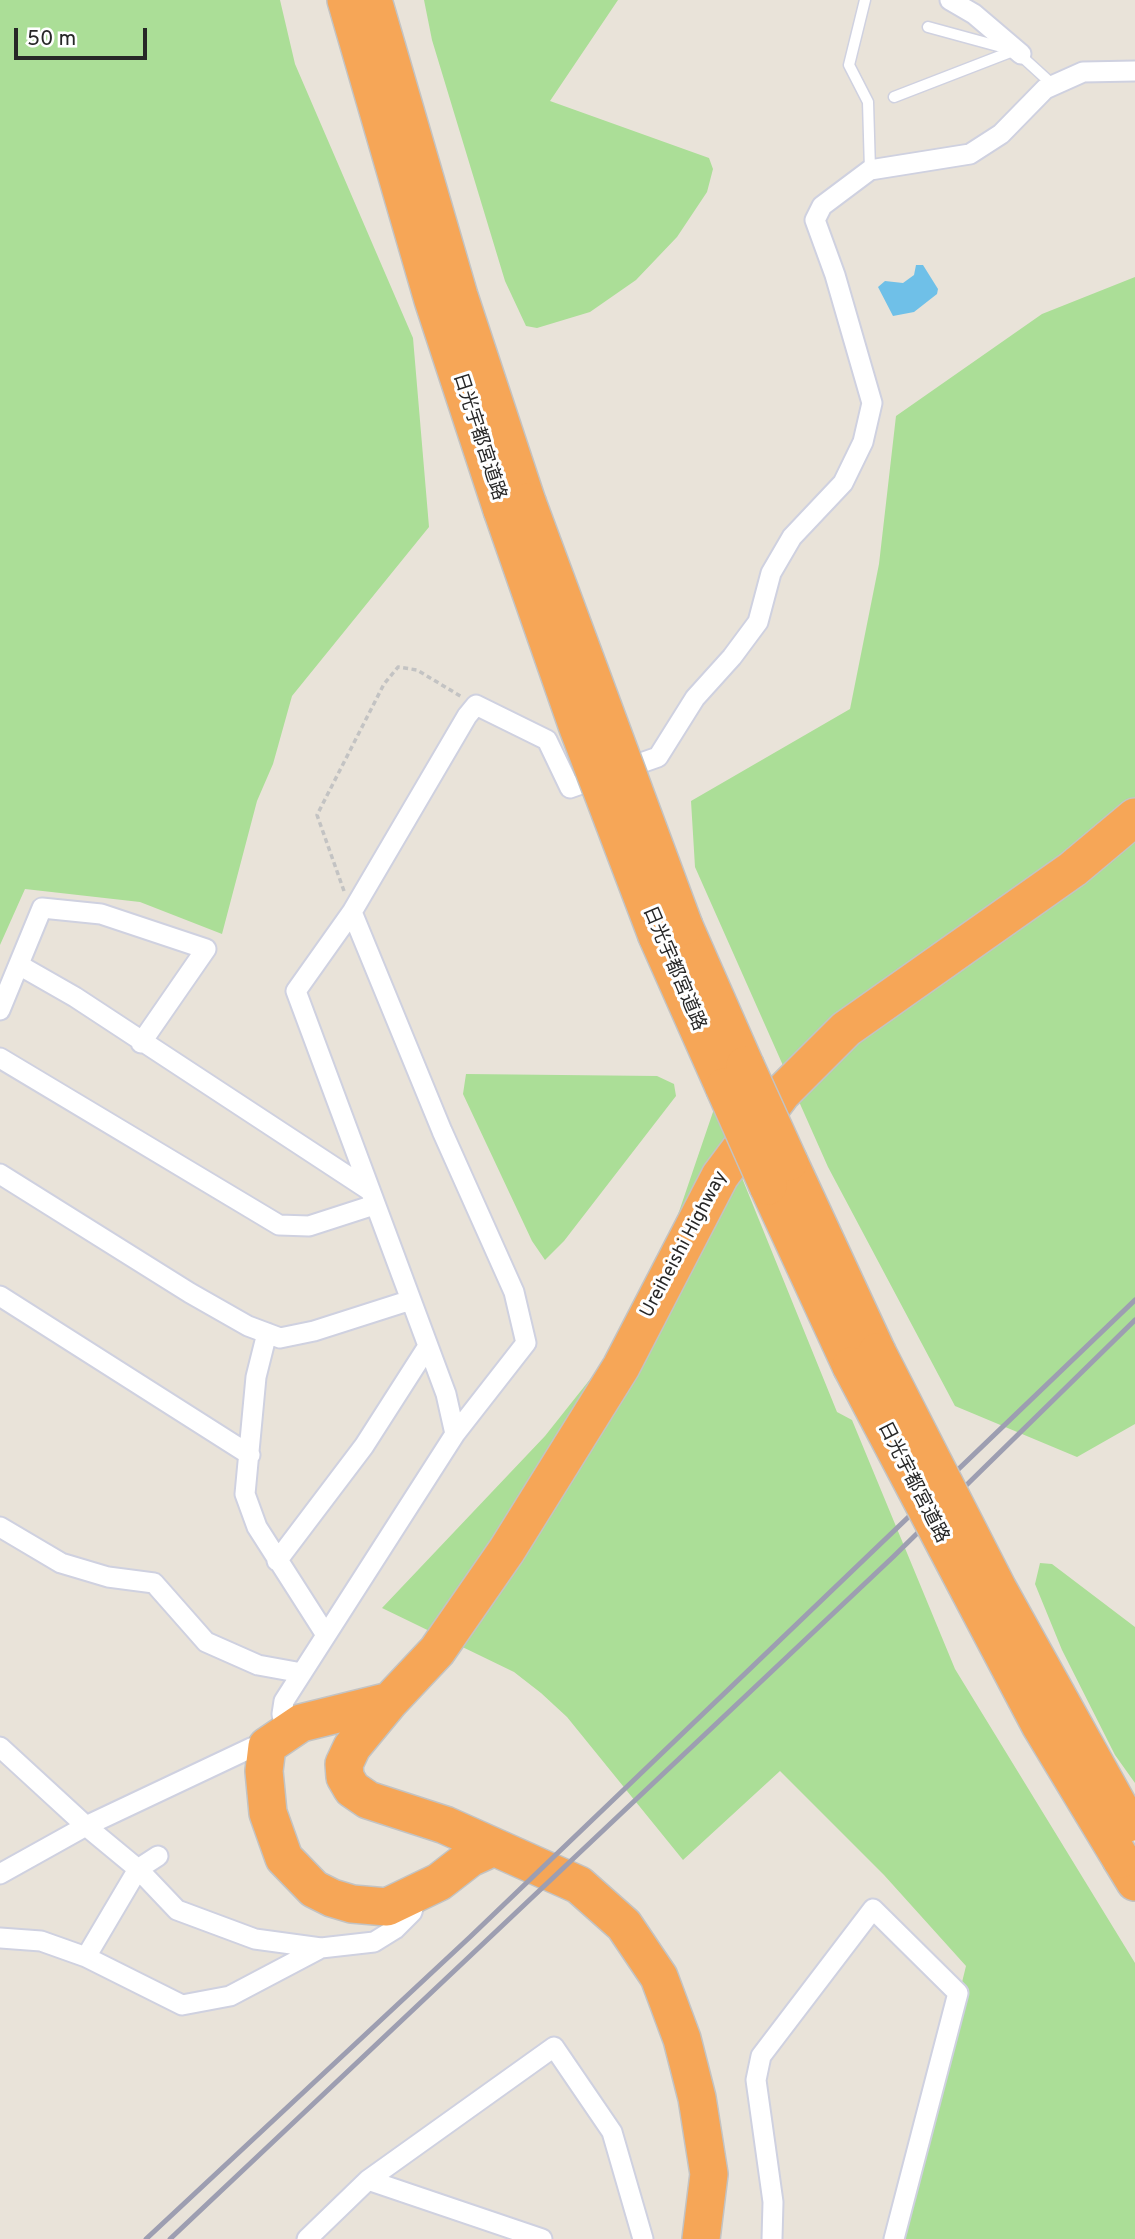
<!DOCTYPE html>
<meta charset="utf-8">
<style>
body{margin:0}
#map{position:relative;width:1135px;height:2239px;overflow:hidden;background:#e9e3d9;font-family:Overpass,sans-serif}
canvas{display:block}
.scale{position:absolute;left:14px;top:28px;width:133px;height:32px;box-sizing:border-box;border:4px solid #272727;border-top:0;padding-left:9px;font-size:21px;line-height:24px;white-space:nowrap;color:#272727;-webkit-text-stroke:5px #fff;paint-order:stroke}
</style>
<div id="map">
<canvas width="1135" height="2239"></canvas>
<div class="scale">50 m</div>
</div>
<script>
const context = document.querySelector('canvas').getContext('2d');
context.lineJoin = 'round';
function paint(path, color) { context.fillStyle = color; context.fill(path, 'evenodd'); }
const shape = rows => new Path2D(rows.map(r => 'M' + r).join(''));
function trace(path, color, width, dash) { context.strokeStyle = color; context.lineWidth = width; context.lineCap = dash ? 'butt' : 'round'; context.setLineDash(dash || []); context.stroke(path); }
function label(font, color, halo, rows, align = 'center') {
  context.font = font + ' Overpass,"Noto Sans JP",sans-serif'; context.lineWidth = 6; context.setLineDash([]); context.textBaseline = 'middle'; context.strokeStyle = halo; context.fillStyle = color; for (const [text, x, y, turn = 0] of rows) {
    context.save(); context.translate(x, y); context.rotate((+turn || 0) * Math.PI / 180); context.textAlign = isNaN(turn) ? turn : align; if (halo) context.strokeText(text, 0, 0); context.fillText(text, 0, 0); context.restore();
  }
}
const green = shape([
 [0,0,280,0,295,64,413,338,429,527,292,696,273,764,257,801,222,934,140,902,25,889,0,945],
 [424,0,618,0,550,101,709,158,713,169,707,192,677,237,636,280,590,312,537,328,526,326,505,281,432,40],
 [1135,277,1135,1424,1077,1457,955,1406,828,1167,695,867,691,801,850,709,879,564,896,416,1042,314],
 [466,1074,657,1076,674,1084,676,1096,564,1241,545,1260,532,1241,463,1094],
 [714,1109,837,1412,852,1420,955,1669,1135,1963,1135,2239,899,2239,966,1966,884,1875,780,1771,683,1860,567,1717,541,1693,514,1672,382,1608,545,1436,626,1334,637,1335],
 [1040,1563,1052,1564,1135,1627,1135,1783,1115,1755,1062,1650,1035,1584]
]);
const water = shape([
 [916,265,923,265,938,289,937,294,914,312,893,316,878,287,885,281,903,283,914,275]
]);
const path = shape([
 [344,891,317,815,384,684,398,667,417,670,462,697]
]);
const lane = shape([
 [865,0,849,65,868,102,870,170],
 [928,27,1005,48],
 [1019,54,1053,85],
 [894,97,1013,51]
]);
const street = shape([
 [950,0,974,14,1021,54],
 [352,912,442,1131,514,1292,526,1343,455,1434],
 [19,965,75,997,369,1190],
 [0,1010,42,908,101,914,206,949,141,1043],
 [0,1058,279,1225,309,1226,374,1205],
 [0,1174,190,1293,248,1326,280,1338,314,1331,411,1300],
 [0,1296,250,1455],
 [267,1333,256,1377,245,1494,257,1527,326,1635],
 [0,1527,61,1563,108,1577,154,1583,206,1642,258,1665,302,1673],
 [277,1561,364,1446,428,1346],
 [285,1731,282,1714,284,1701,455,1434,446,1394,296,991,352,912,467,716,476,705,547,740,570,788,658,757,695,698,732,657,758,622,771,573,792,537,843,483,863,442,872,403,835,275,815,220,822,206,870,170,970,154,1001,134,1045,89,1083,72,1135,71],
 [0,1747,86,1826,138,1869,177,1910,255,1939,321,1948,374,1942,395,1929,412,1912,416,1898],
 [0,1874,86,1826,251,1748,267,1746],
 [0,1938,41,1941,86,1957,182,2005,230,1996,321,1948],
 [86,1957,138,1869,158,1856],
 [368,2180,542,2239],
 [307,2239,368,2180,554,2047,612,2132,643,2239],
 [772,2239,773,2202,756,2080,761,2056,873,1909,958,1993,894,2239]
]);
const highway = shape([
 [346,0,433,300,502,510],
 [373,0,459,296,527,502],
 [684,926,745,1065],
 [657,936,724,1087],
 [789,1162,877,1352],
 [768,1186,851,1366],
 [390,1701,301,1723,267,1746,264,1771,268,1813,284,1858,314,1889,332,1898,352,1904,387,1907,439,1882,470,1858,494,1847],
 [1121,1859,1135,1882],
 [701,2239,709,2174,697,2098,682,2039,659,1977,624,1925,579,1885,445,1825,368,1800,352,1789,345,1777,344,1764,352,1747,390,1701,437,1651,507,1550,621,1367,720,1176,782,1093,846,1029,1073,869,1135,817]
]);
const rail = shape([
 [146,2239,470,1937,1135,1300],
 [170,2239,893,1557,1135,1320]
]);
const highwayBridge = shape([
 [527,502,684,926],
 [502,510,578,728,657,936],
 [745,1065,789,1162],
 [724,1087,768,1186],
 [877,1352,998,1589,1128,1823],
 [851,1366,1040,1725,1121,1859]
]);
const streetNames = [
 ["日光宇都宮道路",478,437,72],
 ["日光宇都宮道路",673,969,67],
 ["Ureiheishi Highway",685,1245,-62],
 ["日光宇都宮道路",912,1483,63]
];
paint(green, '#abde97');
paint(water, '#6fc0e8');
trace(lane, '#cfd1e0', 13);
trace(street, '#cfd1e0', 23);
trace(highway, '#c3c3c3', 40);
trace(path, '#c3c3c3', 3.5, [5, 3.5]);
trace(lane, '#fff', 10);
trace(street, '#fff', 19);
trace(highway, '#f6a657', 37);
trace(rail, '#9d9eb1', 5);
trace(highwayBridge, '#c3c3c3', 40, []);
trace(highwayBridge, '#f6a657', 37);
label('19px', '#272727', '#fff', streetNames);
</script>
